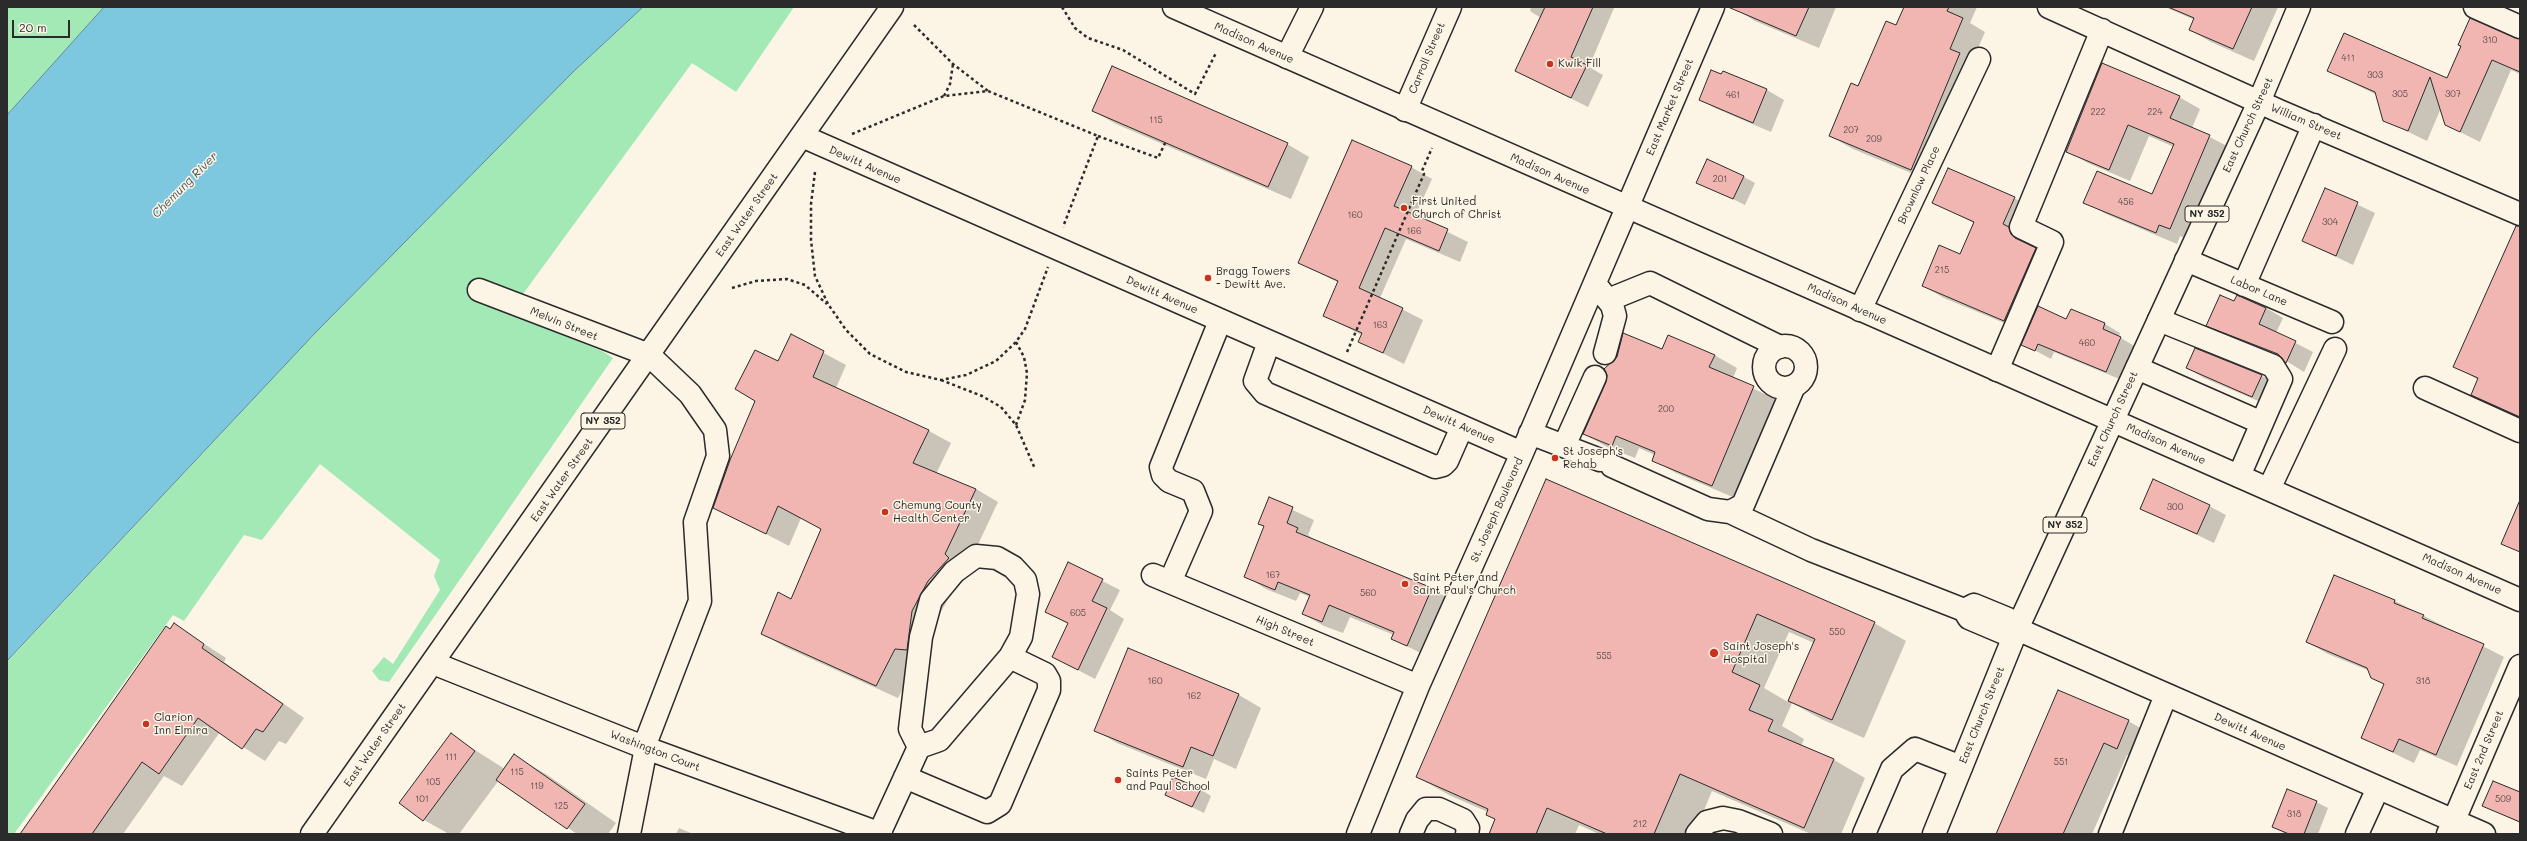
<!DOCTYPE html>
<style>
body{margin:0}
#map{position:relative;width:2527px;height:841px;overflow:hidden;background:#fcf5e5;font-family:Mali,sans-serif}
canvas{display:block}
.frame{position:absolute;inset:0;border:8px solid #2b2b2b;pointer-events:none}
.scale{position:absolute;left:12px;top:20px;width:58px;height:18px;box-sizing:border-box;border:2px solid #2b2b2b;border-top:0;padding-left:5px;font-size:12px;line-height:14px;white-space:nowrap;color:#2b2b2b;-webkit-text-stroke:3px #fcf5e5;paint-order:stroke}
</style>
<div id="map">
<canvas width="2527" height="841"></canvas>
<div class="frame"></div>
<div class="scale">20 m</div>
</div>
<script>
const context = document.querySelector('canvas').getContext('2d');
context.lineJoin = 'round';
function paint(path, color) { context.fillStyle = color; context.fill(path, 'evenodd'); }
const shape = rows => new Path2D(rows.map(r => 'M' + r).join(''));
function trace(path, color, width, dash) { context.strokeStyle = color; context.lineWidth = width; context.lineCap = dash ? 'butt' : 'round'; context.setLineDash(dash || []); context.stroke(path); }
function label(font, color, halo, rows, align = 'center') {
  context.font = font + ' Mali,sans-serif'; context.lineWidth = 3; context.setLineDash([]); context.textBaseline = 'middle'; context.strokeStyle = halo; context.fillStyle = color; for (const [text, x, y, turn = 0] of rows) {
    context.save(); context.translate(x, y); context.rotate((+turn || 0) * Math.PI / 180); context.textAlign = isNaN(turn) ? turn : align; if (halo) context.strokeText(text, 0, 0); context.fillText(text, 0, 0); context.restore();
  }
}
const green = shape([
 [7,7,104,7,7,115],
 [643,7,794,7,736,92,692,63,520,298,478,301,602,351,613,358,389,682,379,680,372,671,384,657,393,664,440,590,434,576,440,560,320,464,262,540,244,535,184,621,173,615,14,834,7,834,7,662,317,331,573,72]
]);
const water = shape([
 [104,7,643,7,573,72,317,331,7,661,7,115,104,7]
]);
const shadow = shape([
 [1531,7,1614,8,1589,67,1603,75,1588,107,1516,71,1541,18,1530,11],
 [1733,7,1836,7,1819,48,1755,21],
 [1905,7,1977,7,1970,23,1985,32,1972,62,1982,67,1933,182,1853,149,1830,136,1896,27],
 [2165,7,2278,7,2254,61,2211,42,2190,30,2195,20],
 [2344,34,2448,79,2515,39,2520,39,2520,74,2511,70,2480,142,2446,125,2441,108,2427,141,2384,120,2377,95,2328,71],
 [1723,72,1767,90,1784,100,1771,132,1717,109,1700,100],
 [2179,97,2200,109,2192,128,2231,148,2191,241,2180,236,2177,244,2106,214,2085,202,2153,195,2174,147,2149,136,2130,181,2088,163,2067,151],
 [1093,111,1287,144,1309,157,1291,199,1116,124],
 [1411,167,1432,179,1415,216,1468,242,1460,262,1406,239,1380,298,1423,320,1404,364,1359,341,1362,335,1324,316,1339,283,1300,263],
 [1744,177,1755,183,1745,205,1698,182],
 [2325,189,2375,213,2353,265,2303,241],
 [2014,198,2035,210,2030,240,2031,247,2056,261,2026,332,1944,298,1923,286,1960,255,1974,223,1934,203],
 [2520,246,2520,419,2472,395,2478,380,2455,366],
 [2235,302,2266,308,2283,318,2276,333,2313,352,2304,372,2283,359,2224,335,2207,325],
 [2071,310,2105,324,2120,333,2119,337,2136,347,2122,380,2054,352,2051,359,2023,344,2067,320],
 [792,336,846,365,836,388,929,431,951,443,936,474,976,489,998,502,967,568,971,572,951,594,934,624,929,662,917,661,898,698,785,647,763,634,791,600,822,529,801,518,789,546,714,507],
 [2195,349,2262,376,2279,386,2270,406,2204,378,2187,368],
 [1662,350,1714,355,1737,368,1733,378,1776,400,1735,498,1676,473,1653,460,1655,455,1639,448,1635,458,1607,447,1584,434],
 [1546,481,1874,623,1906,641,1864,738,1821,719,1792,703,1782,726,1804,739,1801,746,1834,760,1865,778,1841,834,1811,834,1712,791,1694,834,1599,834,1579,825,1575,834,1490,834,1496,820,1487,815,1488,812,1449,795,1417,777],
 [1789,632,1814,643,1788,702,1764,688],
 [1269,499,1314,520,1308,535,1318,542,1431,588,1452,601,1429,657,1392,639,1394,635,1350,617,1343,633,1324,626,1303,614,1310,597,1300,593,1296,601,1266,589,1245,576,1265,527],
 [2209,506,2226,515,2214,543,2141,508],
 [1069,564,1120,590,1110,610,1124,619,1095,679,1053,657,1068,624,1046,612],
 [2335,576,2395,601,2504,657,2457,766,2420,750,2414,763,2362,738,2385,685,2372,677,2370,671,2328,654,2307,642],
 [175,625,226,658,224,662,304,718,286,744,279,741,265,761,220,732,182,786,164,776,123,834,21,834],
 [1128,649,1239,695,1261,708,1236,769,1214,759,1206,779,1117,743,1095,730],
 [2128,721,2151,734,2139,761,2127,755,2092,834,1997,834],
 [451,735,505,769,514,756,546,774,616,823,608,834,577,834,499,780,459,834,449,834,424,820],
 [1200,789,1211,796,1204,813,1167,795],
 [2520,793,2520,823,2484,806],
 [2316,802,2328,808,2318,834,2286,834,2273,827],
 [679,828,693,834,676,834]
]);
const building = shape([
 [1545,7,1593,7,1571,57,1587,65,1571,98,1515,71,1545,7],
 [1728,7,1809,7,1796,36,1728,7],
 [1904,7,1949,7,1947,11,1963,18,1950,49,1960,53,1911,170,1829,136,1851,83,1858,86,1886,21,1896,25,1904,7],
 [2168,7,2252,7,2233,49,2189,30,2194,18,2168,7],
 [2470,18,2520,39,2520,72,2492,60,2460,132,2445,125,2430,77,2408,131,2383,121,2375,92,2327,71,2344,33,2447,78,2461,46,2458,45,2470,18],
 [2102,63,2180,96,2170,118,2210,135,2170,229,2159,225,2156,233,2083,203,2097,171,2152,194,2174,144,2128,125,2109,170,2066,152,2102,63],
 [1112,66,1288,143,1268,187,1092,111,1112,66],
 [1711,70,1721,74,1723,71,1767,89,1753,123,1699,100,1711,70],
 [1352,140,1412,166,1394,206,1448,229,1439,251,1385,228,1359,288,1403,308,1383,353,1358,342,1362,333,1323,316,1338,281,1298,263,1352,140],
 [1707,159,1744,176,1733,199,1696,183,1707,159],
 [1948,168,2015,197,2003,224,2009,227,2011,234,2015,238,2036,248,2004,321,1922,286,1939,245,1960,254,1974,222,1932,203,1948,168],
 [2325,188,2358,202,2336,256,2302,241,2325,188],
 [2516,226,2520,226,2520,417,2471,395,2478,378,2453,367,2516,226],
 [2220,295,2234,301,2237,295,2266,308,2259,324,2296,341,2286,363,2278,354,2206,326,2220,295],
 [2038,306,2066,319,2071,309,2105,323,2103,329,2121,337,2106,372,2038,344,2035,351,2021,345,2038,306],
 [1623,333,1662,349,1668,335,1715,355,1709,367,1754,386,1712,486,1652,461,1655,452,1616,436,1612,446,1583,434,1606,382,1607,375,1604,369,1617,357,1623,333],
 [791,334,824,351,813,377,929,430,913,463,976,489,945,554,949,558,928,581,912,611,907,650,895,649,876,686,761,634,778,592,791,599,821,529,778,506,766,534,713,508,730,460,755,401,735,389,755,350,778,361,791,334],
 [2195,348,2262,375,2252,397,2186,368,2195,348],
 [1546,479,1875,622,1832,720,1788,701,1815,639,1757,614,1732,672,1760,685,1749,710,1773,720,1768,731,1834,759,1804,828,1680,774,1654,834,1607,834,1547,808,1536,834,1489,834,1495,819,1486,815,1488,809,1416,777,1546,479],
 [2153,479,2210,505,2197,534,2140,509,2153,479],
 [1269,497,1293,507,1287,523,1298,528,1296,532,1432,588,1407,646,1391,639,1394,632,1329,605,1322,622,1302,614,1310,595,1278,582,1275,590,1244,577,1264,526,1258,524,1269,497],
 [2520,500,2520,552,2501,544,2520,500],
 [1068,562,1103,579,1092,601,1107,608,1078,670,1052,657,1068,623,1045,612,1068,562],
 [2334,575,2395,600,2394,603,2424,615,2422,618,2484,644,2436,755,2399,739,2393,752,2361,738,2384,684,2371,678,2367,668,2306,642,2334,575],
 [174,623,204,644,202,648,283,704,263,732,256,729,242,749,198,718,159,774,142,762,92,834,20,834,166,626,170,629,174,623],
 [1128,648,1239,694,1213,756,1191,747,1183,767,1094,731,1128,648],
 [2058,690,2129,720,2117,749,2104,743,2063,834,1996,834,2058,690],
 [451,733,475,751,423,821,399,803,451,733],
 [514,754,585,804,567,829,496,780,514,754],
 [1173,777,1201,789,1192,807,1165,795,1173,777],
 [2493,781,2520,792,2520,822,2482,806,2493,781],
 [2287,789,2317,801,2304,834,2289,834,2272,827,2287,789]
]);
const path = shape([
 [1062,7,1075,28,1088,38,1123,50,1195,94,1216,53],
 [914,25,953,64,988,91],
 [944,96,950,84,953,64],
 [852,134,944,96,988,91,1098,136,1063,227],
 [1098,136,1158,158,1165,143],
 [815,172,811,204,811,240,815,276,828,304,846,330,870,354,906,372,941,380,966,375,996,361,1016,342,1025,329,1048,267],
 [732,288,756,281,787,279,805,285,827,304],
 [1016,342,1024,357,1027,373,1025,400,1016,425],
 [1347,352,1424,174,1422,171,1432,148],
 [941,380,982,396,1001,407,1016,425,1035,469]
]);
const minor = shape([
 [2049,7,2279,111,2520,214],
 [2475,7,2520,27],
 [1287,57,1312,7],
 [1405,110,1450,7],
 [802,136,1522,453],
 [2186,260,2332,322],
 [2244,285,2314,125],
 [1599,289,1612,305,1615,316,1605,353],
 [479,290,649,355,690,394,715,430,718,456,695,522,700,601,644,747],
 [1608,300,1650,283,1780,347],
 [1860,310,1979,59],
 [2159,320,2273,366,2281,379,2239,476],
 [1269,342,1255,381,1265,393,1435,467,1443,465,1447,461,1462,427],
 '1764 367a21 21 0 1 1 42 0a21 21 0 1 1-42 0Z',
 [2137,368,2262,423],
 [1997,370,2052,242,2021,227,2102,30],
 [2425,388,2520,431],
 [1530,433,1600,460],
 [1564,446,1595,377],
 [1612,466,1708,509,1730,512,1743,505,1794,386],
 [2269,489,2335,349],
 [1730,512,1811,550,1964,610],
 [1153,575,1418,686],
 [1170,582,1201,511,1193,491,1169,481,1163,475,1161,467,1220,321],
 [1974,605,2008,619,2017,629,2002,632,1969,618,1964,610,1974,605],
 [2017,629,2484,834],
 [433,663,646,748,881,834],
 [905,777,987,812,1000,804,1049,690,1049,681,1045,674,1010,657],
 [629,834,646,748],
 [879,834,919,747,939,740,1010,657,1021,637,1028,594,1025,580,1013,567,997,558,976,556,954,572,931,600,921,637,910,729,919,747],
 [1358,834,1418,686,1522,453,1713,7],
 [1411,834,1417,820,1426,809,1439,809,1463,820,1468,828,1467,834],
 [1697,834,1707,822,1723,818,1738,821,1771,834],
 [1864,834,1892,769,1915,749,1961,767],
 [2110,834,2166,695],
 [2357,834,2378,788],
 [2448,834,2520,666]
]);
const major = shape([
 [1174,7,2520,600],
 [312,834,892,7],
 [1934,834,2017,629,2259,102,2299,7]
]);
const markers = [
 [1550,64,4,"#c8321e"],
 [1404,208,4,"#c8321e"],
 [1208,278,4,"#c8321e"],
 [1555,458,4,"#c8321e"],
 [885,512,4,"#c8321e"],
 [1405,584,4,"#c8321e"],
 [1714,653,5,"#c8321e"],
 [146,724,4,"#c8321e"],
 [1118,780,4,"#c8321e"]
];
const numberNames = [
 ["310",2490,40],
 ["411",2348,58],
 ["303",2375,75],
 ["305",2400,94],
 ["307",2453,94],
 ["461",1733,95],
 ["222",2098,112],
 ["224",2155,112],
 ["115",1156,120],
 ["207",1851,130],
 ["209",1874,139],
 ["201",1720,179],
 ["456",2126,202],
 ["160",1355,215],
 ["304",2330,222],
 ["166",1414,231],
 ["215",1942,270],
 ["163",1380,325],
 ["460",2087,343],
 ["200",1666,409],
 ["300",2175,507],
 ["167",1273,575],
 ["560",1368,593],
 ["605",1078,613],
 ["550",1837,632],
 ["555",1604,656],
 ["160",1155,681],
 ["318",2423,681],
 ["162",1194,696],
 ["111",451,757],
 ["551",2061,762],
 ["115",517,772],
 ["105",433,782],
 ["119",537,786],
 ["101",422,799],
 ["509",2503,799],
 ["125",561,806],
 ["318",2294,814],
 ["212",1640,824]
];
const shields = [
 [2207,214,44],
 [603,421,44],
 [2065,525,44]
];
const shieldNames = [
 ["NY 352",2207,214],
 ["NY 352",603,421],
 ["NY 352",2065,525]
];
const streetNames = [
 ["Madison Avenue",1254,43,24],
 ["Carroll Street",1427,58,-67],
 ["East Market Street",1670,107,-67],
 ["William Street",2306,122,23],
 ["East Church Street",2248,125,-65],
 ["Dewitt Avenue",865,165,24],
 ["Madison Avenue",1550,174,24],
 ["Brownlow Place",1919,185,-65],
 ["East Water Street",747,215,-55],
 ["Labor Lane",2259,291,23],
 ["Dewitt Avenue",1162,295,24],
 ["Madison Avenue",1847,304,24],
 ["Melvin Street",564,324,22],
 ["East Church Street",2113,419,-65],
 ["Dewitt Avenue",1459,425,24],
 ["Madison Avenue",2166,444,24],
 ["East Water Street",562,480,-55],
 ["St. Joseph Boulevard",1497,510,-66],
 ["Madison Avenue",2462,574,24],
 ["High Street",1285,631,23],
 ["East Church Street",1982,715,-68],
 ["Dewitt Avenue",2250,732,24],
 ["East Water Street",375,745,-55],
 ["East 2nd Street",2484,750,-67],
 ["Washington Court",655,751,21]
];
const poiNames = [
 ["Kwik Fill",1558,64],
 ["First United",1412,202],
 ["Church of Christ",1412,215],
 ["Bragg Towers",1216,272],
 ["- Dewitt Ave.",1216,285],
 ["St Joseph's",1563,452],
 ["Rehab",1563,465],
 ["Chemung County",893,506],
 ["Health Center",893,519],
 ["Saint Peter and",1413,578],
 ["Saint Paul's Church",1413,591],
 ["Saint Joseph's",1723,647],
 ["Hospital",1723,660],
 ["Clarion",154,718],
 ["Inn Elmira",154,731],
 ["Saints Peter",1126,774],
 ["and Paul School",1126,787]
];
const waterNames = [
 ["Chemung River",185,185,-45]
];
paint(green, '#a2e9b6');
paint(water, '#7ec8df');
trace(water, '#5d8997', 1);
paint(shadow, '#0003');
paint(building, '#f2b6b2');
trace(building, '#2b2b2b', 1);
trace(minor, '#2b2b2b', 25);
trace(major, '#2b2b2b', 25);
trace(path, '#2b2b2b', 2.5, [3, 3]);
trace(minor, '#fcf5e5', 22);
trace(major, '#fcf5e5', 22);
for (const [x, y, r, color] of markers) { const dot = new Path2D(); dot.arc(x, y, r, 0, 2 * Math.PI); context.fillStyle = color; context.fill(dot); trace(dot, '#fcf5e5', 1.5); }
label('9px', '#5d4e4d', null, numberNames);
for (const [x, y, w] of shields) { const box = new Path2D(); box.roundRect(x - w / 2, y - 8, w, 16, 3); context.fillStyle = '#fcf5e5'; context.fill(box); trace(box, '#2b2b2b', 1); }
label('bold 10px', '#2b2b2b', null, shieldNames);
label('11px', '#2b2b2b', '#fcf5e5', streetNames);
label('11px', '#2b2b2b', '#fcf5e5', poiNames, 'left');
label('italic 12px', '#445a61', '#fcf5e5', waterNames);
</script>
